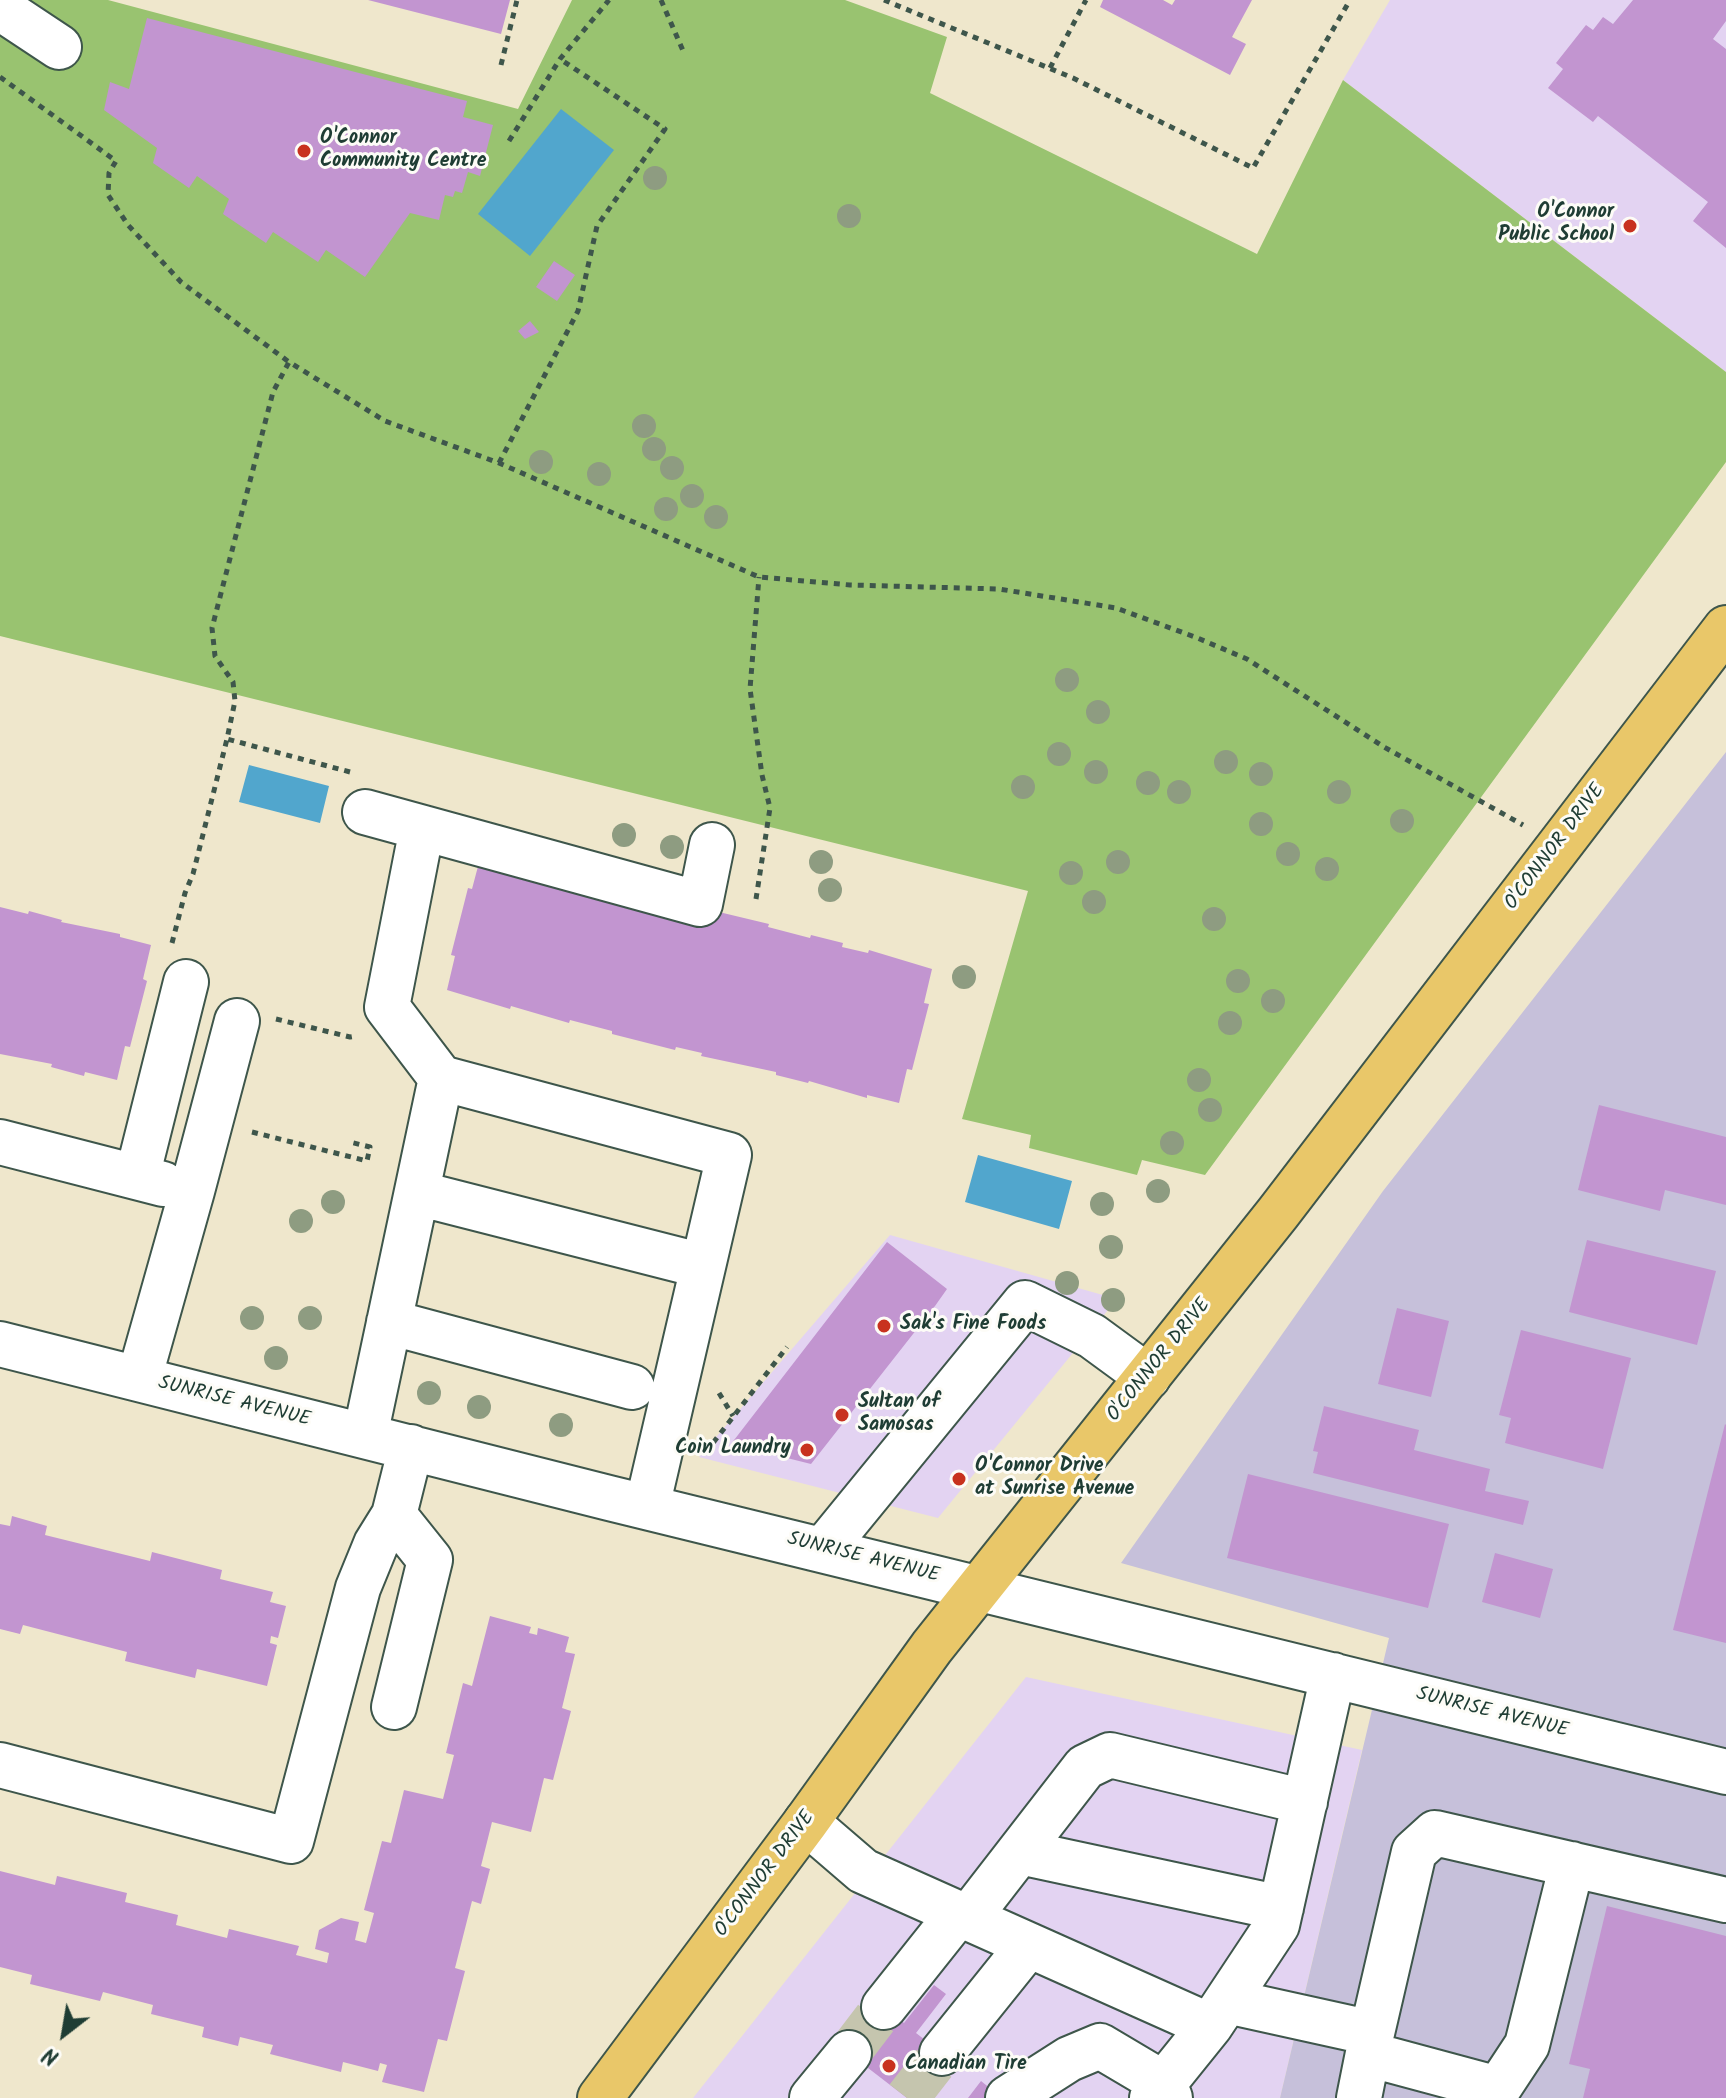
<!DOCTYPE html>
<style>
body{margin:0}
#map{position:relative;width:1726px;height:2098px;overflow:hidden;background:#efe7cc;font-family:Kalam,sans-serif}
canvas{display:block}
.north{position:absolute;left:24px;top:1994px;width:80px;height:80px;-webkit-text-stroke:6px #fdfcf7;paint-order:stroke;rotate:211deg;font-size:22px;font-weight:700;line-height:32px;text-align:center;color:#1f3d34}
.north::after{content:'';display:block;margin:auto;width:28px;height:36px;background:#1f3d34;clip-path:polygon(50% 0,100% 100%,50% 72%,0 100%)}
</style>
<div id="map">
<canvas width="1726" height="2098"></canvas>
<div class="north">N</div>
</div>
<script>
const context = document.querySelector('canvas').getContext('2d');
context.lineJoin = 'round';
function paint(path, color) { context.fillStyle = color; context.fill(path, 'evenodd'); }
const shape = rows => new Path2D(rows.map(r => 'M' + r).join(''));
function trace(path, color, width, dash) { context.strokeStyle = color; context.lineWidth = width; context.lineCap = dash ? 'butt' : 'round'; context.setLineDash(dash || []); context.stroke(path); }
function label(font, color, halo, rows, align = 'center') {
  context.font = font + ' Kalam,sans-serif'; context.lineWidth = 6; context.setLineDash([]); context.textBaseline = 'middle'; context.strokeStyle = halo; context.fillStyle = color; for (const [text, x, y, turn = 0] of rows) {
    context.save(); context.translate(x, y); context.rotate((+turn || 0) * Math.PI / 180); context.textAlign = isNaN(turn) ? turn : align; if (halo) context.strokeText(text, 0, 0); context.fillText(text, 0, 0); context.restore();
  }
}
const built = shape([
 [1390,0,1726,0,1726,372,1343,80],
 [890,1235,1117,1299,938,1518,699,1457],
 [1026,1677,1362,1750,1280,2098,693,2098]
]);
const industrial = shape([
 [1726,752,1726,2098,1280,2098,1389,1638,1121,1563,1383,1191]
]);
const green = shape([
 [0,0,108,0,518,109,572,0,845,0,947,37,930,93,1257,254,1343,80,1726,372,1726,462,1205,1175,1142,1160,1137,1175,1029,1148,1031,1135,962,1119,1028,891,0,636]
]);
const water = shape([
 [561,109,614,150,530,256,478,214],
 [249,765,329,786,320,823,239,802],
 [978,1155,1072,1181,1059,1229,965,1202]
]);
const building = shape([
 [368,0,510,0,501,34],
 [1103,0,1163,0,1172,5,1175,0,1252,0,1232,37,1246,44,1230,75,1100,7],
 [1633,0,1726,0,1726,21,1713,39,1726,49,1726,248,1693,221,1708,202,1598,116,1593,122,1548,88,1563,69,1556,63,1586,25,1593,30,1603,17,1613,24],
 [147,18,467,101,463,117,493,125,480,176,468,172,462,193,455,191,453,197,445,195,439,220,410,213,365,277,326,250,318,262,273,232,266,243,223,214,229,199,197,176,189,188,153,163,157,148,104,110,110,82,129,89],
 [554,261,575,275,557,301,536,287],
 [530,321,539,332,525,339,518,331],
 [481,855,769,924,768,927,810,938,811,935,843,943,842,947,868,953,869,950,932,969,924,1003,929,1004,912,1070,907,1069,899,1103,867,1095,867,1098,809,1081,808,1083,776,1075,776,1072,701,1056,702,1053,676,1047,675,1050,612,1034,612,1031,570,1020,569,1023,511,1006,510,1009,447,990,455,956,451,955,468,888,472,889],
 [0,907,28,914,29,911,62,920,61,922,120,934,120,937,151,945,143,979,147,981,130,1047,125,1046,117,1080,85,1072,84,1076,51,1067,52,1064,0,1054],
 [1599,1105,1726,1137,1726,1205,1665,1190,1660,1211,1578,1190],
 [1587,1240,1716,1271,1697,1345,1569,1312],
 [887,1242,947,1289,935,1306,811,1464,731,1444],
 [1397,1308,1449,1321,1431,1397,1378,1384],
 [1521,1330,1631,1358,1603,1469,1505,1443,1511,1418,1499,1415],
 [1324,1406,1419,1430,1414,1450,1490,1469,1485,1491,1529,1501,1523,1525,1313,1473,1318,1452,1313,1451],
 [1725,1424,1726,1425,1726,1643,1673,1630],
 [1248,1474,1449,1524,1428,1608,1227,1558],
 [12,1516,47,1526,45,1535,150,1561,152,1552,222,1570,220,1579,273,1592,270,1602,286,1606,278,1638,271,1636,270,1643,277,1645,267,1686,197,1669,195,1678,125,1661,127,1652,23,1625,20,1634,0,1629,0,1524,10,1526],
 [1495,1553,1553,1569,1540,1618,1482,1602],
 [490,1616,531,1627,529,1633,537,1635,538,1628,569,1637,565,1652,575,1654,562,1708,571,1711,553,1780,544,1778,531,1832,492,1822,481,1866,490,1869,481,1904,472,1901,455,1968,465,1971,447,2041,438,2039,424,2092,382,2082,387,2065,380,2063,378,2071,343,2062,341,2072,270,2054,273,2045,240,2037,238,2046,202,2037,204,2027,151,2014,153,2005,103,1992,100,2001,30,1984,32,1975,0,1967,0,1871,55,1885,57,1876,127,1893,125,1902,178,1915,176,1925,227,1938,229,1929,299,1946,296,1955,327,1963,329,1953,315,1949,319,1930,341,1918,359,1922,355,1940,366,1943,374,1913,364,1910,382,1841,391,1843,404,1790,443,1799,454,1755,446,1753,463,1683,472,1686],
 [1607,1906,1726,1936,1726,2098,1583,2098,1590,2069,1569,2064],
 [934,1985,946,1994,916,2033,951,2060,921,2098,907,2098,833,2041,869,1996,904,2023],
 [981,2081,1002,2098,968,2098]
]);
const minorTunnel = shape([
 [849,2053,884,2007],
 [907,2098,942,2053]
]);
const path = shape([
 [661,0,684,53],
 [884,0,1073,78,1253,168,1350,0],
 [501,65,517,0],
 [1050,68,1086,0],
 [0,77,116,161,109,173,108,195,128,225,181,282,289,362],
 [509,141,560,59,609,0],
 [499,463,578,311,597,226,665,129,560,59],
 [350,772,227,739,235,701,233,682,215,656,212,628,273,392,289,362,385,421,499,463,759,577,850,585,999,589,1116,608,1195,637,1247,659,1384,747,1523,825],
 [756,899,770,808,762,775,750,689,759,577],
 [172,943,185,893,193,874,227,739],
 [276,1019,350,1037,356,1036],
 [252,1132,367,1161,370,1147,350,1142],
 [719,1393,733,1416],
 [706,1452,787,1347]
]);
const minor = shape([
 [0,8,59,47],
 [365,812,700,904,712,845],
 [441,1078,729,1155,647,1507],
 [0,1142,163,1184],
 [137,1177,186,982],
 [417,1193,703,1266],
 [389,1322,632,1387],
 [0,1344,609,1498,1726,1772],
 [139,1379,192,1191,237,1021],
 [365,1436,441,1078,387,1007,422,828],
 [823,1550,1025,1303,1092,1336,1148,1377],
 [394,1707,430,1560,394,1515],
 [0,1765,291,1841,358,1588,376,1544,394,1515,411,1447],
 [806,1822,863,1871,1210,2026,1277,1925,1333,1675],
 [1020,1852,1281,1908],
 [968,1918,1085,1767,1110,1755,1305,1802],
 [1227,2001,1372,2033,1359,2098],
 [884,2007,958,1914],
 [1372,2033,1414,1852,1435,1833,1726,1900],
 [942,2053,1028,1946],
 [1368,2054,1498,2089,1496,2098],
 [1498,2089,1527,2045,1572,1864],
 [812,2098,849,2053],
 [1008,2098,1069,2059,1100,2046,1164,2084,1170,2098],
 [1152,2098,1210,2026]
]);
const major = shape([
 [600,2098,806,1822,932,1647,1278,1213,1726,628]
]);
const trees = [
 [655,178],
 [849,216],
 [644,426],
 [654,449],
 [541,462],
 [672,468],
 [599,474],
 [692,496],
 [666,509],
 [716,517],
 [1067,680],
 [1098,712],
 [1059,754],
 [1226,762],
 [1096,772],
 [1261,774],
 [1148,783],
 [1023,787],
 [1179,792],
 [1339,792],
 [1402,821],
 [1261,824],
 [624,835],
 [672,847],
 [1288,854],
 [821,862],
 [1118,862],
 [1327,869],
 [1071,873],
 [830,890],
 [1094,902],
 [1214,919],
 [964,977],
 [1238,981],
 [1273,1001],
 [1230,1023],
 [1199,1080],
 [1210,1110],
 [1172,1143],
 [1158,1191],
 [333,1202],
 [1102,1204],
 [301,1221],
 [1111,1247],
 [1067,1283],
 [1113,1300],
 [252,1318],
 [310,1318],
 [276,1358],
 [429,1393],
 [479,1407],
 [561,1425]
];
const markers = [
 [304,151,8,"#c8321e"],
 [1630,226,8,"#c8321e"],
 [884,1326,8,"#c8321e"],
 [842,1415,8,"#c8321e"],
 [807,1450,8,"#c8321e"],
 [959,1479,8,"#c8321e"],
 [889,2066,8,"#c8321e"]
];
const poiNames = [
 ["O'Connor",320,140],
 ["Community Centre",320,163],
 ["O'Connor",1614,214,"right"],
 ["Public School",1614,237,"right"],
 ["Sak's Fine Foods",900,1326],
 ["Sultan of",858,1404],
 ["Samosas",858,1427],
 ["Coin Laundry",791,1450,"right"],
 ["O'Connor Drive",975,1468],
 ["at Sunrise Avenue",975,1491],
 ["Canadian Tire",905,2066]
];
const streetNames = [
 ["O'CONNOR DRIVE",1556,848,-53],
 ["O'CONNOR DRIVE",1160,1361,-51],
 ["SUNRISE AVENUE",234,1403,14],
 ["SUNRISE AVENUE",863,1559,14],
 ["SUNRISE AVENUE",1492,1714,14],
 ["O'CONNOR DRIVE",766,1875,-53]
];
paint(built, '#e3d3f2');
paint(industrial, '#c6c0da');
paint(green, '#99c370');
paint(water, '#51a6cd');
paint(building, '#c295d0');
trace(minorTunnel, '#c5c5ae', 44, [44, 22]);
trace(minor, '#3e564b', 48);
trace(major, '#3e564b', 48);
trace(path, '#3e564b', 5, [6, 6]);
trace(minor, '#fff', 44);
trace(major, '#e9c769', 44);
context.fillStyle = '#8e9c81';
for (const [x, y] of trees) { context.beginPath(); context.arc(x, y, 12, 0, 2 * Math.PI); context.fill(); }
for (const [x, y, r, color] of markers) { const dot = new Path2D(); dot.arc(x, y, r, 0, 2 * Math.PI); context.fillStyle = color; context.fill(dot); trace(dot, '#fdfcf7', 3); }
label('bold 20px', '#1f3d34', '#fdfcf7', poiNames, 'left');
label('20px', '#1f3d34', '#fdfcf7', streetNames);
</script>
